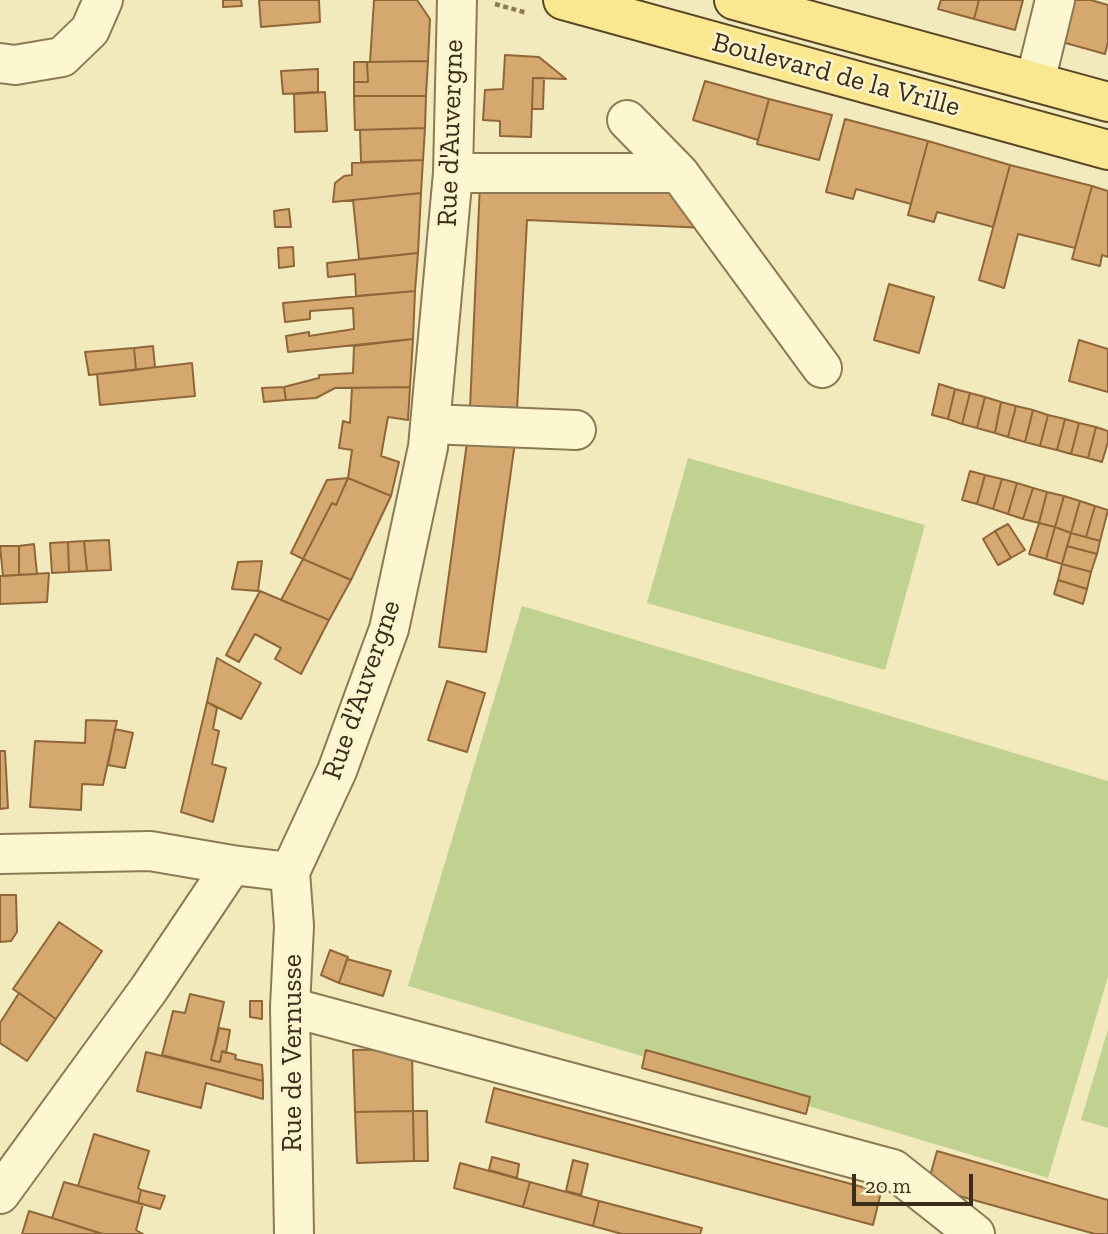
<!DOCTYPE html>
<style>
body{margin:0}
#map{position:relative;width:1108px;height:1234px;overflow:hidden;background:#f2eabd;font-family:"Zilla Slab",serif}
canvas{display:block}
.scale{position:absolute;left:852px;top:1174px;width:121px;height:32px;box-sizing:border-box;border:4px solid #3a2e1b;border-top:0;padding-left:9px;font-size:21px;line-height:24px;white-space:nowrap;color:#3a2e1b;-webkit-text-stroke:5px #f9f3ce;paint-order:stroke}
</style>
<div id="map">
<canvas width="1108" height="1234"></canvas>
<div class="scale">20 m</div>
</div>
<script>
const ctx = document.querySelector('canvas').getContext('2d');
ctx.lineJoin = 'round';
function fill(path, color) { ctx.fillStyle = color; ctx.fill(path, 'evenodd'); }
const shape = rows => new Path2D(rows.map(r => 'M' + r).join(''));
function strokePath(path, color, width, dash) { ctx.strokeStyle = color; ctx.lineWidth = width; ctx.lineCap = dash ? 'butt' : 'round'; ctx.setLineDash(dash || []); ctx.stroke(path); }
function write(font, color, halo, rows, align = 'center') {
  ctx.font = font + ' "Zilla Slab",serif'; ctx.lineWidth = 5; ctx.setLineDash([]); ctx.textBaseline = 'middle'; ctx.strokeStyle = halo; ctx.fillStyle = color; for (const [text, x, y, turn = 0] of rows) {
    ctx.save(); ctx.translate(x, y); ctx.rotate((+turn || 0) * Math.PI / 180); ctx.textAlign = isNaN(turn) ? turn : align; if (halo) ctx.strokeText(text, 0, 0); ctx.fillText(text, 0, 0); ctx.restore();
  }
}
fill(shape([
 [688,458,925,525,885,670,647,603],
 [522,606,1108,781,1108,977,1048,1178,408,986],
 [1108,1029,1108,1128,1081,1120]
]), '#c0d190');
const building = shape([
 [223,0,241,0,242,6,223,7,223,0],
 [259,0,319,0,320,22,261,27,259,0],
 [374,0,417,0,430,19,428,61,370,62,374,0],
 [941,0,979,0,974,19,938,9,941,0],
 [979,0,1023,0,1015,30,974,19,979,0],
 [1074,0,1091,0,1108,5,1108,42,1105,54,1062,42,1074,0],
 [505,55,539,57,566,79,533,78,531,137,500,136,500,121,483,120,485,90,503,89,505,55],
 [428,61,426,96,354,96,354,82,368,82,367,62,428,61],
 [354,62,367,62,368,82,354,82,354,62],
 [318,69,318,92,283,94,281,71,318,69],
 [533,78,544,78,543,109,532,109,533,78],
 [705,81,769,99,758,140,693,120,705,81],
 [325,92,327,131,295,132,294,94,325,92],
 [354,96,426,96,425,128,355,130,354,96],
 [769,99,832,115,819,160,757,144,769,99],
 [845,119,928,141,911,204,856,189,853,199,826,192,845,119],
 [425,128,423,160,361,162,360,130,425,128],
 [928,141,1010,165,993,227,937,212,934,222,908,215,928,141],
 [423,160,421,193,333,202,335,183,344,176,352,175,352,163,423,160],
 [1010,165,1092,186,1075,248,1018,234,1004,288,979,280,1010,165],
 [480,184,678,192,707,228,527,220,517,410,470,408,480,184],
 [1092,186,1108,191,1108,257,1102,255,1100,266,1072,259,1092,186],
 [421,193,418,253,359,259,353,200,421,193],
 [289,209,291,227,275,227,274,211,289,209],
 [293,247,294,266,279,268,278,248,293,247],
 [418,253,415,291,356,296,355,274,328,277,327,263,418,253],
 [889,284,934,297,919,353,874,340,889,284],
 [415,291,413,339,288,352,286,336,309,332,309,336,354,329,353,308,310,311,310,319,285,322,283,303,415,291],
 [413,339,410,387,335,388,316,398,286,400,284,387,319,378,319,375,353,373,354,346,413,339],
 [1079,340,1108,349,1108,392,1069,381,1079,340],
 [153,346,155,367,136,370,134,348,153,346],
 [134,348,136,370,89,375,85,352,134,348],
 [192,363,195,396,100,405,97,374,192,363],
 [939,384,955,389,948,419,932,415,939,384],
 [284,387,286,400,264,402,262,388,284,387],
 [410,387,408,420,388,417,381,456,399,462,391,496,348,478,352,450,339,448,343,421,350,423,352,388,410,387],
 [955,389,970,393,962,424,948,419,955,389],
 [970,393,985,397,977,428,962,424,970,393],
 [985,397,1001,402,995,433,977,428,985,397],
 [1001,402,1016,406,1008,437,995,433,1001,402],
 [1016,406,1033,410,1025,442,1008,437,1016,406],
 [1033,410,1048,415,1040,446,1025,442,1033,410],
 [1048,415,1065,419,1057,450,1040,446,1048,415],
 [1065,419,1079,423,1071,454,1057,450,1065,419],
 [1079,423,1096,427,1088,458,1071,454,1079,423],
 [1096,427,1108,431,1108,442,1102,462,1088,458,1096,427],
 [468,435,515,442,486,652,439,647,468,435],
 [970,471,985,475,977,504,962,500,970,471],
 [985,475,1002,479,993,509,977,504,985,475],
 [348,478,336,505,332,503,303,559,291,553,327,480,348,478],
 [348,478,391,496,351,580,303,559,332,503,336,505,348,478],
 [1002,479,1017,483,1008,514,993,509,1002,479],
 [1017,483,1033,488,1023,519,1008,514,1017,483],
 [1033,488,1047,492,1039,523,1023,519,1033,488],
 [1047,492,1064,496,1055,527,1039,523,1047,492],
 [1064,496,1080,501,1071,533,1055,527,1064,496],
 [1080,501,1095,506,1086,537,1071,533,1080,501],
 [1095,506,1108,510,1100,541,1086,537,1095,506],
 [1039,523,1055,527,1046,559,1029,554,1039,523],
 [1008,524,1025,550,1011,558,995,531,1008,524],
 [1055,527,1071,533,1062,564,1046,559,1055,527],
 [995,531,1011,558,998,565,983,539,995,531],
 [1071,533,1100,541,1097,554,1067,546,1071,533],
 [109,540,111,570,87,571,84,541,109,540],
 [84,541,87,571,69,572,68,542,84,541],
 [68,542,69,572,52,573,50,543,68,542],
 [34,544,37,574,19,575,19,546,34,544],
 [0,546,19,546,19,575,3,576,0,546],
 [1067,546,1097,554,1091,572,1062,564,1067,546],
 [303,559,351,580,329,620,281,600,303,559],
 [262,561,258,591,232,589,238,562,262,561],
 [1062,564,1091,572,1087,589,1058,580,1062,564],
 [49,573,47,602,0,604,0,576,49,573],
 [1058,580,1087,589,1083,604,1054,594,1058,580],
 [260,591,329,620,301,674,275,659,281,648,255,634,239,662,226,655,260,591],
 [217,658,261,683,241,719,207,702,217,658],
 [447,681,485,693,467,752,428,740,447,681],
 [207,702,217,708,213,729,219,731,212,764,226,768,213,822,181,812,207,702],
 [86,720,117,721,103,785,82,784,81,810,30,807,35,741,85,743,86,720],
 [115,729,133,733,125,768,108,765,115,729],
 [0,751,5,751,8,808,0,809,0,751],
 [0,895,16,895,17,932,11,941,0,942,0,895],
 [59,922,102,951,56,1019,13,989,59,922],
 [330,950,348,957,339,983,321,975,330,950],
 [347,959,391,971,383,996,339,983,347,959],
 [19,993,56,1019,27,1061,0,1043,0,1023,19,993],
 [190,994,224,1002,211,1060,220,1062,222,1051,236,1055,235,1059,262,1065,263,1081,162,1055,173,1011,185,1013,190,994],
 [250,1001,262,1001,262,1019,250,1017,250,1001],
 [219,1028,230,1030,226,1053,222,1051,220,1062,211,1060,219,1028],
 [412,1049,413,1111,355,1112,353,1050,412,1049],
 [646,1050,810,1097,806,1114,642,1068,646,1050],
 [146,1052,263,1081,263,1099,206,1083,201,1108,137,1091,146,1052],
 [494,1088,881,1192,873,1225,486,1122,494,1088],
 [413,1111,414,1161,357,1163,355,1112,413,1111],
 [413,1111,427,1111,428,1161,414,1161,413,1111],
 [94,1134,149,1151,138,1188,141,1190,138,1203,78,1186,94,1134],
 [937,1151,1108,1200,1108,1234,1095,1234,927,1187,937,1151],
 [492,1157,519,1164,517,1178,489,1170,492,1157],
 [573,1160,588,1164,581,1195,566,1191,573,1160],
 [460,1163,530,1182,523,1207,454,1188,460,1163],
 [64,1182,143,1204,136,1230,143,1234,103,1234,52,1218,64,1182],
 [530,1182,599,1201,593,1226,523,1207,530,1182],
 [141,1190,165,1196,160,1209,138,1203,141,1190],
 [599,1201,702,1228,700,1234,622,1234,593,1226,599,1201],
 [29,1211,52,1218,102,1234,22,1234,29,1211]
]);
fill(building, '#d5a86f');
strokePath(building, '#8e6638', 2);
const minor = shape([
 [0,63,15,65,62,57,90,30,103,0],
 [1035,82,1055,0],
 [453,173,679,173,627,120],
 [679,173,822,368],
 [430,424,576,430],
 [0,854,150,851,232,865],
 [290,872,294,926,290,1007,294,1234],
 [290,1007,893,1169,975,1234],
 [0,1194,149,989,232,865,290,872,337,771,389,629,428,447,453,173,457,0]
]);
const major = shape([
 [563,0,1108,150],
 [734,0,1108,102]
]);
strokePath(minor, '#8c7a54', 42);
strokePath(major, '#594729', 42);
strokePath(shape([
 [495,4,527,13]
]), '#8c7a54', 4.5, [5, 3.5]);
strokePath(minor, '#fcf6d1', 38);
strokePath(major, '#fae890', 38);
write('28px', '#3a2e1b', '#f9f3ce', [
 ["Boulevard de la Vrille",836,75,15],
 ["Rue d'Auvergne",451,133,-88],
 ["Rue d'Auvergne",362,690,-71],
 ["Rue de Vernusse",293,1053,-90]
]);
</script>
